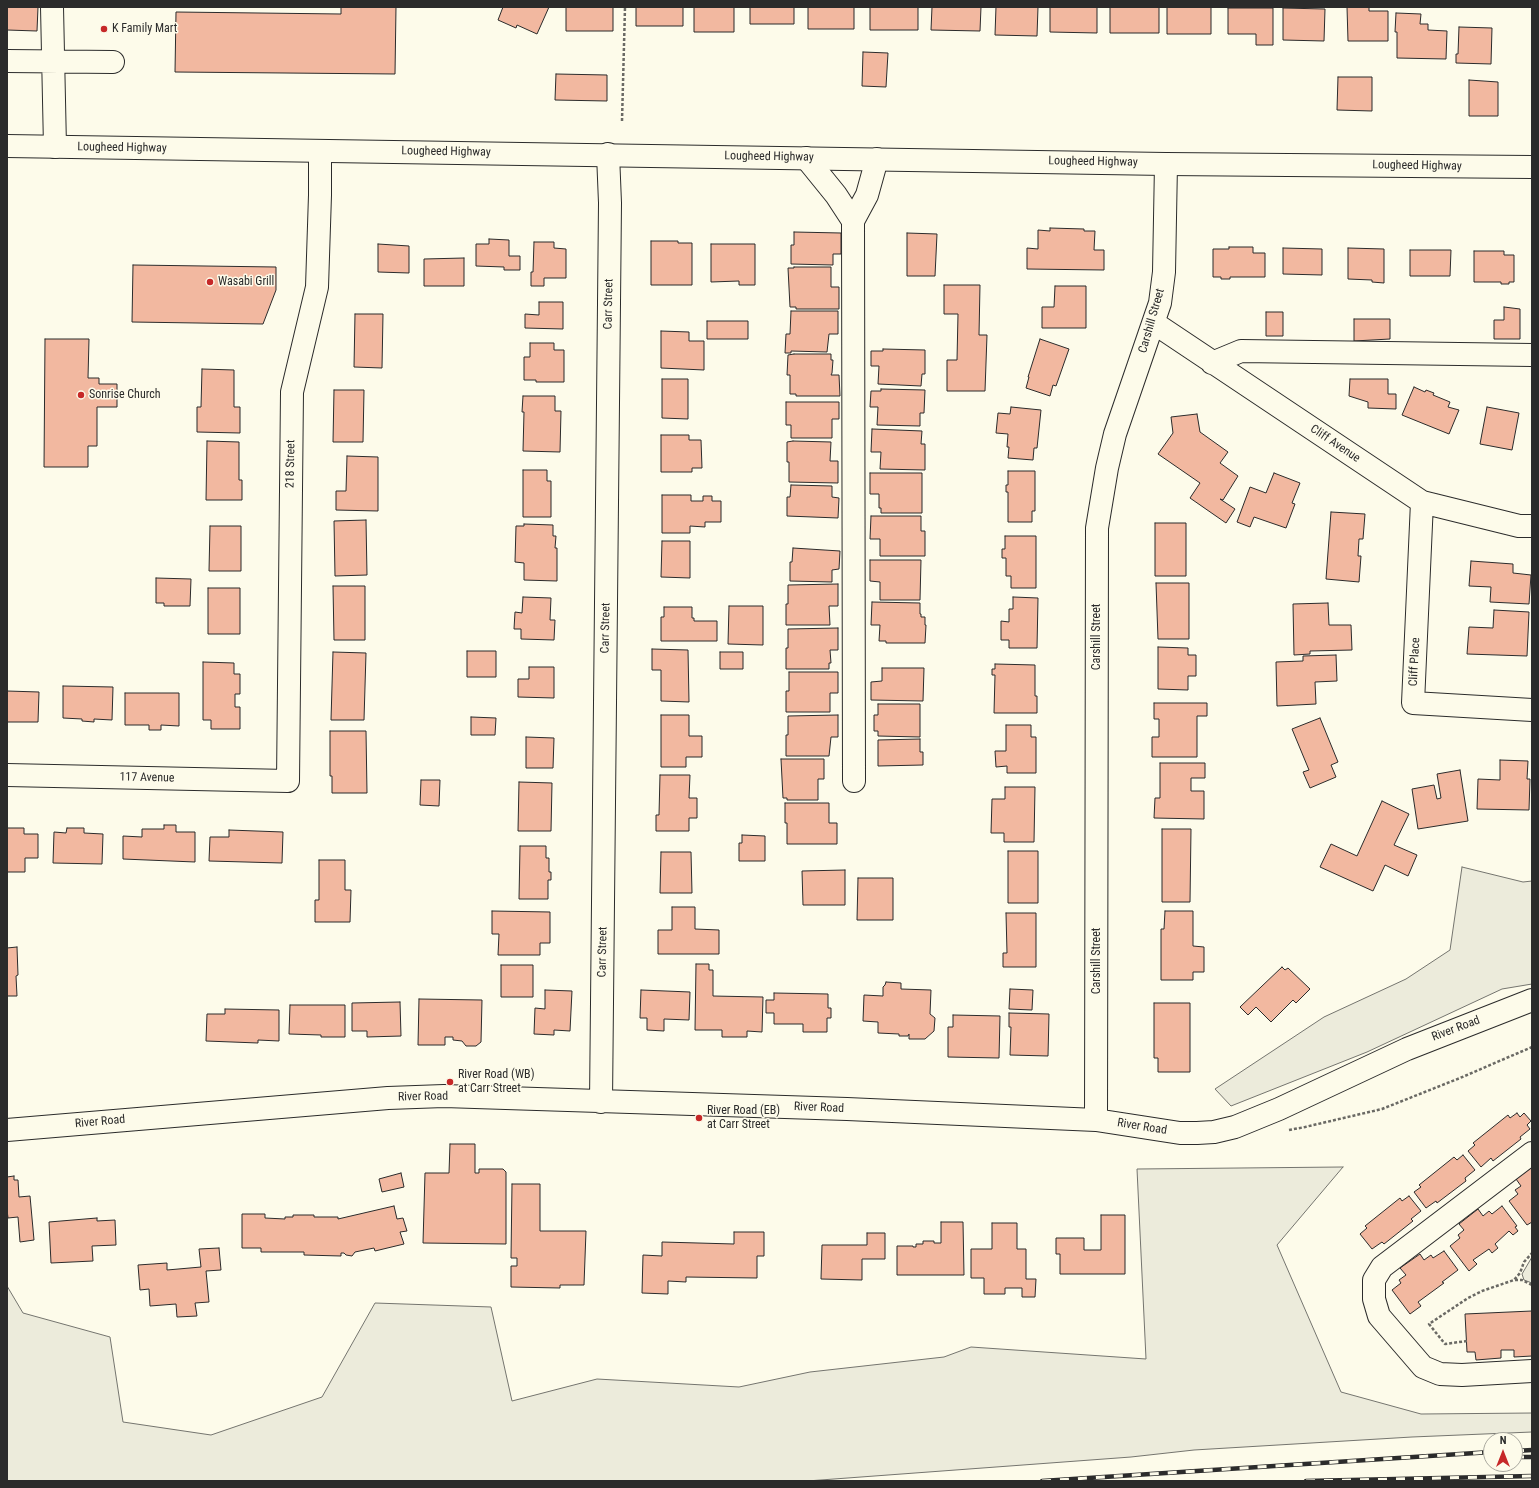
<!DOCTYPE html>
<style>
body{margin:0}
#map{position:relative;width:1539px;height:1488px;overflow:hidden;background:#fdfbea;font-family:"Roboto Condensed",sans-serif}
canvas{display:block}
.frame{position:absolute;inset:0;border:8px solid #2b2b2b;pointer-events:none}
.north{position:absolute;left:1483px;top:1432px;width:40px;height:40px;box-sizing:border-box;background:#fdfbea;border:1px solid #a9a89e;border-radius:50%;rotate:0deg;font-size:11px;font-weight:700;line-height:16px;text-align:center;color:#2b2b2b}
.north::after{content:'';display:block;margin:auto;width:14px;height:18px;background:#c62828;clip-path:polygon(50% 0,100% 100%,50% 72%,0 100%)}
</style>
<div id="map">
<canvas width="1539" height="1488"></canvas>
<div class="frame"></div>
<div class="north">N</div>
</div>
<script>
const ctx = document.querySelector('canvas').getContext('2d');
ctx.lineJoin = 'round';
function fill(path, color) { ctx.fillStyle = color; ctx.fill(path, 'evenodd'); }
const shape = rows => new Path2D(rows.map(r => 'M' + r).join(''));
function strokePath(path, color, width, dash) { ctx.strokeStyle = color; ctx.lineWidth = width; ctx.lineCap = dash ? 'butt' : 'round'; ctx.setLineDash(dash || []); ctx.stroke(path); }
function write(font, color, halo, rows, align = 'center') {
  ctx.font = font + ' "Roboto Condensed",sans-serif'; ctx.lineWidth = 3; ctx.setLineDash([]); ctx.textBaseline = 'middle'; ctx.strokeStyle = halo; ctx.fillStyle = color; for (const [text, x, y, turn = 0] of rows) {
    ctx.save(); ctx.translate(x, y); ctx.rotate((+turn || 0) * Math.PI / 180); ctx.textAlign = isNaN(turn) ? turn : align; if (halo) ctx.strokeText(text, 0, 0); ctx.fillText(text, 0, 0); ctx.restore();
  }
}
const green = shape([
 [1462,867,1523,882,1532,881,1532,984,1502,989,1367,1052,1231,1106,1215,1089,1324,1017,1406,979,1450,950,1462,867],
 [1343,1167,1277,1245,1341,1392,1421,1414,1532,1413,1532,1432,1412,1437,1194,1450,1131,1457,807,1481,7,1481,7,1286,23,1313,110,1337,123,1422,211,1435,322,1397,375,1303,491,1307,512,1401,597,1379,739,1387,810,1372,944,1357,971,1347,1146,1359,1137,1169,1343,1167],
 [1532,1257,1532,1283,1524,1280,1522,1274,1532,1257]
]);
fill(green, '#ecebdb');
strokePath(green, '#74746e', 1);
const building = shape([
 [7,7,38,7,37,31,7,30,7,7],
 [341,7,396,7,395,74,175,72,176,12,341,14,341,7],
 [503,7,549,7,537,34,517,25,516,28,498,20,503,7],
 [566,7,613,7,613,31,566,31,566,7],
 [636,7,683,7,683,26,636,26,636,7],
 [694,7,734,7,734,32,694,32,694,7],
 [750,7,794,7,794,24,750,24,750,7],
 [808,7,854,7,854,29,808,29,808,7],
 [870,7,918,7,918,30,870,30,870,7],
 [932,7,981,7,980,31,931,30,932,7],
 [996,7,1038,7,1037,36,995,35,996,7],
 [1050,7,1097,7,1097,33,1050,32,1050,7],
 [1110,7,1159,7,1159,33,1110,33,1110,7],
 [1167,7,1211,7,1211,34,1167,34,1167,7],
 [1347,7,1369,7,1369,11,1388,11,1388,41,1348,41,1347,7],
 [1228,8,1273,8,1273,45,1256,45,1256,34,1228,34,1228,8],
 [1283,8,1325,9,1324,41,1283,40,1283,8],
 [1396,13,1421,14,1420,24,1428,24,1428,30,1447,31,1446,59,1397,58,1397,32,1395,32,1396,13],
 [1459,27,1492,28,1491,64,1456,63,1456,54,1458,54,1459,27],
 [863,52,888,53,886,87,862,86,863,52],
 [556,74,607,75,607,101,555,100,556,74],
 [1338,77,1372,77,1372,111,1337,110,1338,77],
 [1469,80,1498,82,1498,116,1469,116,1469,80],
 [1050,228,1084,229,1084,231,1095,231,1094,250,1104,250,1104,270,1027,269,1027,248,1038,249,1038,230,1050,231,1050,228],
 [794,232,841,233,841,254,833,254,833,265,791,264,791,245,794,245,794,232],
 [907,233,937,234,935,276,907,276,907,233],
 [489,239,509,240,509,256,520,256,520,270,504,270,504,267,476,266,476,244,489,244,489,239],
 [651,241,678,241,678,243,692,243,692,285,651,285,651,241],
 [534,242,554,242,554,248,566,249,566,278,544,278,544,286,531,286,531,272,533,272,534,242],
 [378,244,409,246,409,273,378,272,378,244],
 [711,244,755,244,755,285,739,285,739,281,711,282,711,244],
 [1229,247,1253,247,1253,253,1265,253,1265,277,1230,277,1230,279,1221,279,1221,277,1213,277,1213,249,1229,249,1229,247],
 [1283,248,1322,249,1322,275,1283,274,1283,248],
 [1348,248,1384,249,1384,283,1372,282,1372,280,1348,279,1348,248],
 [1410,250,1451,250,1450,276,1410,276,1410,250],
 [1474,251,1504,251,1504,255,1514,255,1514,282,1509,282,1509,284,1501,284,1501,282,1474,282,1474,251],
 [464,258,464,286,424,286,424,259,464,258],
 [133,265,276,267,276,290,263,324,132,322,133,265],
 [794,267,831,267,831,287,839,287,839,309,796,309,796,307,790,307,788,268,794,268,794,267],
 [944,285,980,285,979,335,987,335,985,391,947,391,947,360,957,360,958,314,944,314,944,285],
 [1055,286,1086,286,1086,328,1042,328,1042,307,1054,307,1055,286],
 [539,302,563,302,563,329,525,328,525,314,539,315,539,302],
 [1504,307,1520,309,1520,339,1494,339,1494,320,1504,320,1504,307],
 [791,311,838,311,838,334,829,334,827,352,791,351,791,353,785,353,786,334,790,334,791,311],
 [1266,312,1283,312,1283,336,1266,336,1266,312],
 [355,314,383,314,382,368,354,367,355,314],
 [1354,319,1390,319,1390,339,1354,341,1354,319],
 [707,321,748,321,748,339,707,339,707,321],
 [661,331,689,332,689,341,704,341,704,370,661,368,661,331],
 [45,339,89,339,88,378,99,378,99,384,117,384,117,407,97,407,97,446,88,446,88,467,44,467,45,339],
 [1040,339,1069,349,1056,386,1053,385,1050,396,1026,388,1029,377,1028,377,1040,339],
 [530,343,554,343,554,350,564,350,564,382,536,382,536,380,524,380,524,357,530,357,530,343],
 [883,349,925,350,925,374,922,374,921,386,878,384,879,366,871,366,871,351,883,351,883,349],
 [794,354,831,354,831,360,833,360,832,373,831,375,839,375,840,396,796,396,796,394,790,394,790,375,787,375,788,355,794,354],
 [202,369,234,370,234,407,240,407,240,433,197,432,197,407,201,407,202,369],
 [662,379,688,379,688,419,662,418,662,379],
 [1350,379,1388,379,1388,394,1396,394,1396,409,1368,408,1368,402,1349,396,1350,379],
 [1414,387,1425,392,1426,390,1434,393,1433,395,1450,402,1448,407,1459,410,1449,434,1402,415,1414,387],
 [881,389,925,390,924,413,920,413,920,426,877,425,878,407,870,407,871,391,881,391,881,389],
 [334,390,364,390,363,442,333,442,334,390],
 [523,396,555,396,555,411,561,411,560,452,523,451,524,412,522,412,523,396],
 [786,402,839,402,839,419,832,419,832,438,791,438,791,425,786,425,786,402],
 [1011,407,1041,410,1037,448,1034,448,1033,460,1008,458,1009,447,1007,447,1008,434,996,433,998,413,1010,414,1011,407],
 [1487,407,1519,413,1512,450,1480,444,1487,407],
 [1197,414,1200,432,1228,452,1220,463,1238,476,1223,500,1220,499,1235,509,1226,523,1190,498,1200,483,1158,454,1173,433,1171,417,1197,414],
 [872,429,922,431,921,444,925,444,925,470,880,469,881,452,871,452,872,429],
 [661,435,689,435,689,440,701,440,702,468,692,468,692,472,661,472,661,435],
 [207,441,239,442,239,480,242,480,242,500,206,500,207,441],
 [793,441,831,442,830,461,838,461,838,483,789,482,789,462,787,462,787,442,793,441],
 [347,456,378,457,378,511,336,510,336,491,346,491,347,456],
 [523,470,547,470,547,481,551,481,551,517,523,517,523,470],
 [1008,471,1035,471,1035,511,1032,511,1032,522,1008,522,1008,492,1006,492,1006,485,1008,485,1008,471],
 [870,473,922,473,922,513,881,513,881,508,879,508,879,494,870,494,870,473],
 [1274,473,1300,483,1292,503,1295,504,1286,528,1254,517,1250,527,1237,522,1250,487,1266,493,1274,473],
 [791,485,832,486,832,497,839,498,838,518,787,516,787,497,790,497,791,485],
 [662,495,691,495,691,501,703,501,703,496,712,496,712,501,721,501,721,522,705,522,705,527,690,526,690,533,662,533,662,495],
 [1331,512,1365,514,1363,539,1359,539,1358,556,1361,556,1359,582,1326,579,1331,512],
 [871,516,921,516,921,531,925,531,925,556,880,556,880,539,870,539,871,516],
 [366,520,367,575,335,576,334,521,366,520],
 [1155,523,1186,523,1186,576,1155,576,1155,523],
 [524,524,553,525,553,536,556,536,555,548,557,548,557,581,524,580,524,563,515,562,516,526,524,526,524,524],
 [210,526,241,526,241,571,209,571,210,526],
 [1005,536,1036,536,1036,588,1011,588,1011,576,1006,576,1006,558,1002,558,1002,549,1005,549,1005,536],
 [662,541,690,541,690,578,661,577,662,541],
 [793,548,840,551,839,569,832,570,832,582,790,581,790,562,792,562,793,548],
 [870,560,921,560,920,600,880,600,880,582,870,581,870,560],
 [1471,561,1513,564,1513,573,1531,575,1529,604,1490,602,1491,587,1469,586,1471,561],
 [156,578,191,579,190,606,164,606,164,603,156,603,156,578],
 [1156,583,1189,583,1189,639,1158,639,1156,583],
 [838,584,838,606,829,606,830,625,786,625,786,604,788,604,788,585,838,584],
 [333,586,365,586,365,640,334,640,333,586],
 [208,588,240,588,240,634,208,634,208,588],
 [523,597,551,598,550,620,555,620,554,640,521,639,521,629,514,629,515,612,522,613,523,597],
 [1013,597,1038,598,1037,648,1009,648,1009,640,1001,640,1001,621,1009,622,1009,609,1013,609,1013,597],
 [872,602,920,603,920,614,921,614,921,617,925,617,925,625,926,625,925,643,886,643,886,641,879,641,880,625,871,625,872,602],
 [1328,603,1329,625,1351,625,1352,650,1310,651,1310,654,1294,655,1293,604,1328,603],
 [729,606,763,606,763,645,728,644,729,606],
 [664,607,692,607,692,618,694,618,694,621,717,621,717,641,661,641,661,617,664,617,664,607],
 [1494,610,1529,612,1527,656,1467,654,1469,627,1493,628,1494,610],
 [838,628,838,650,830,650,831,663,829,663,829,669,786,669,786,648,788,648,788,629,838,628],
 [1158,647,1188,648,1188,655,1196,655,1196,676,1188,676,1188,690,1158,689,1158,647],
 [652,649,688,650,689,702,661,701,661,670,652,670,652,649],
 [467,651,496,651,496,677,467,677,467,651],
 [333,652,366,653,364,720,331,720,333,652],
 [720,652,743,652,743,669,720,669,720,652],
 [1336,655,1337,681,1315,682,1316,704,1277,706,1276,662,1303,661,1303,656,1336,655],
 [203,662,234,663,234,674,240,674,240,694,235,694,235,707,240,707,240,729,211,729,211,720,203,720,203,662],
 [995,664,1035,665,1035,696,1037,696,1037,713,994,713,995,675,992,675,992,669,995,669,995,664],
 [529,667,554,667,554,698,518,697,518,679,529,679,529,667],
 [882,668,924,668,923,701,871,700,871,682,882,681,882,668],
 [789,672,838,672,838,693,830,693,830,712,786,712,786,691,789,691,789,672],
 [63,686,113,687,112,720,94,719,94,722,82,721,82,719,63,718,63,686],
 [7,691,39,692,38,722,7,722,7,691],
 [125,693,179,693,179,726,161,725,161,730,149,730,149,725,125,725,125,693],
 [1154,703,1207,703,1207,716,1197,716,1197,757,1152,757,1152,737,1159,737,1159,719,1154,719,1154,703],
 [878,704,920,704,920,737,878,736,878,731,874,731,874,715,878,715,878,704],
 [661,715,689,715,689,736,702,736,702,757,686,757,686,767,661,767,661,715],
 [838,715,838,737,831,737,829,756,786,756,786,735,788,735,788,716,838,715],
 [471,717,496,718,495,735,471,735,471,717],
 [1320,718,1338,762,1331,765,1336,777,1310,788,1303,772,1309,770,1292,729,1320,718],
 [1006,725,1031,725,1031,737,1036,737,1036,773,1007,773,1007,766,996,767,995,751,1006,751,1006,725],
 [330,731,366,731,367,793,332,793,332,776,330,776,330,731],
 [526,737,554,738,553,768,526,768,526,737],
 [920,739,920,752,923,752,923,765,878,766,878,740,920,739],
 [781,759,824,759,824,779,818,779,818,800,787,800,787,798,783,798,781,759],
 [1500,760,1528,761,1527,779,1530,779,1529,810,1477,809,1478,779,1500,780,1500,760],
 [1160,763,1205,763,1205,778,1191,778,1191,791,1204,791,1204,819,1154,818,1155,798,1160,798,1160,763],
 [1460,770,1468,821,1418,829,1412,789,1434,785,1437,799,1441,798,1437,774,1460,770],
 [660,775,690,775,689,798,697,798,697,818,689,818,689,831,656,831,656,815,659,815,660,775],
 [421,780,440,780,439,806,420,805,421,780],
 [519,782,552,783,551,831,518,831,519,782],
 [1005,787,1035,787,1034,842,1004,842,1004,833,991,833,992,799,1005,799,1005,787],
 [1382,801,1409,814,1394,845,1417,855,1408,876,1385,865,1373,891,1320,867,1331,844,1357,856,1382,801],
 [785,803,829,803,829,823,837,823,837,844,787,844,787,823,785,823,785,803],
 [164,825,176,825,176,832,195,832,195,862,123,859,123,836,142,837,142,829,164,829,164,825],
 [7,828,24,828,24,834,38,834,38,858,25,858,25,872,7,872,7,828],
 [67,828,84,828,84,833,103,834,102,864,53,863,54,832,66,833,67,828],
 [1162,829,1191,829,1190,902,1162,902,1162,829],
 [229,830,283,832,282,863,209,861,210,837,229,837,229,830],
 [742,835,765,836,765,861,739,861,739,843,742,843,742,835],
 [520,846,546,846,546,858,549,858,549,872,551,872,551,880,548,880,548,899,519,899,520,846],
 [1008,851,1038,851,1038,903,1008,903,1008,851],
 [661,852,691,852,692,893,660,893,661,852],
 [319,860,345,860,345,890,351,890,350,922,315,922,315,900,319,900,319,860],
 [845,870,845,905,803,905,802,871,845,870],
 [858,878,893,878,893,920,857,920,858,878],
 [672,907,695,907,695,929,719,930,719,954,658,954,658,930,672,930,672,907],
 [492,911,550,912,550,943,540,943,540,955,498,955,499,934,492,934,492,911],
 [1165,911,1193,911,1193,946,1204,947,1204,972,1193,972,1193,980,1161,980,1161,929,1164,929,1165,911],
 [1006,913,1036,913,1036,967,1003,967,1003,953,1007,953,1006,913],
 [17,947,18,975,16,976,17,996,7,996,7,948,17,947],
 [696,964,709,964,709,970,713,970,713,996,763,997,762,1032,747,1031,747,1037,722,1037,722,1030,695,1030,696,964],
 [501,965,533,965,533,997,501,997,501,965],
 [1282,967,1285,970,1288,968,1310,989,1296,1003,1293,1000,1271,1022,1256,1007,1248,1015,1240,1007,1282,967],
 [886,982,901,983,901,989,931,990,930,1014,935,1018,934,1031,925,1039,909,1039,909,1034,908,1036,899,1036,899,1034,878,1033,878,1022,863,1021,864,995,883,996,883,987,885,985,886,982],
 [1010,989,1033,990,1032,1010,1009,1009,1010,989],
 [545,990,572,991,570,1031,554,1030,554,1035,534,1034,535,1008,545,1009,545,990],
 [641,990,690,992,689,1020,664,1019,664,1031,647,1030,647,1018,640,1018,641,990],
 [774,993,828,994,828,1008,831,1008,831,1018,827,1018,827,1032,803,1032,803,1024,774,1024,774,1013,766,1013,766,1000,774,1000,774,993],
 [419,999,482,1000,481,1042,476,1046,466,1046,462,1041,453,1040,453,1037,445,1037,445,1045,418,1045,419,999],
 [400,1002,401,1036,367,1037,367,1031,352,1031,352,1003,400,1002],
 [1154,1003,1190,1003,1190,1072,1158,1072,1158,1058,1154,1058,1154,1003],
 [290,1005,345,1005,345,1037,321,1037,321,1035,289,1034,290,1005],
 [225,1009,279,1010,279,1041,258,1040,258,1043,206,1041,207,1014,225,1014,225,1009],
 [1009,1013,1049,1014,1048,1056,1010,1055,1011,1027,1009,1027,1009,1013],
 [953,1015,1000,1016,999,1058,948,1057,948,1027,953,1027,953,1015],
 [1517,1113,1520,1117,1524,1113,1531,1121,1527,1125,1530,1129,1520,1137,1521,1139,1493,1161,1491,1158,1481,1167,1468,1151,1475,1145,1473,1143,1508,1115,1510,1118,1517,1113],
 [450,1144,475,1144,475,1173,479,1173,479,1169,503,1169,506,1172,506,1244,423,1243,425,1173,449,1173,450,1144],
 [1463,1155,1475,1170,1465,1178,1466,1181,1437,1203,1436,1201,1426,1208,1414,1192,1421,1187,1419,1185,1454,1157,1457,1160,1463,1155],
 [1532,1167,1532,1222,1527,1225,1509,1201,1518,1194,1515,1190,1521,1186,1516,1179,1532,1167],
 [401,1173,404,1187,382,1192,379,1179,401,1173],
 [14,1176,14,1180,18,1180,19,1197,30,1196,34,1240,20,1242,18,1217,8,1218,7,1210,7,1177,14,1176],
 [512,1184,540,1184,540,1231,586,1231,584,1285,560,1285,560,1288,511,1287,511,1266,517,1266,517,1258,511,1258,512,1184],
 [1409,1196,1421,1211,1411,1219,1413,1221,1384,1244,1382,1242,1372,1249,1360,1234,1367,1228,1365,1226,1400,1198,1402,1201,1409,1196],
 [394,1206,397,1219,403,1218,407,1231,400,1232,404,1244,375,1251,374,1248,355,1252,352,1256,346,1255,344,1253,341,1253,341,1256,304,1255,304,1252,261,1252,261,1248,242,1248,242,1214,265,1214,265,1218,285,1219,285,1217,293,1217,293,1215,314,1215,314,1217,338,1217,338,1219,394,1206],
 [1502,1206,1517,1226,1515,1227,1518,1231,1513,1235,1509,1231,1495,1244,1498,1248,1492,1253,1489,1249,1473,1260,1477,1264,1469,1271,1450,1246,1460,1238,1458,1235,1464,1230,1459,1224,1478,1209,1483,1216,1489,1211,1492,1214,1502,1206],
 [1101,1215,1125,1215,1125,1274,1060,1274,1060,1254,1056,1254,1056,1238,1084,1238,1084,1250,1101,1250,1101,1215],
 [97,1218,97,1221,115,1220,116,1245,92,1246,93,1261,51,1263,49,1222,97,1218],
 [941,1222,963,1222,964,1275,897,1275,897,1246,913,1246,913,1247,916,1247,916,1244,923,1244,923,1241,934,1241,934,1243,941,1243,941,1222],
 [992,1223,1017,1223,1017,1249,1026,1249,1026,1279,1036,1279,1035,1297,1022,1297,1022,1288,1005,1288,1005,1294,984,1294,984,1278,971,1278,971,1249,992,1249,992,1223],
 [734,1232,764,1232,764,1256,757,1256,757,1278,686,1277,686,1282,668,1281,668,1294,642,1293,643,1255,662,1256,662,1242,734,1244,734,1232],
 [867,1233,885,1233,885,1259,862,1259,862,1280,821,1279,822,1245,867,1245,867,1233],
 [219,1248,221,1270,206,1271,209,1302,195,1303,197,1316,177,1317,176,1304,150,1306,149,1289,140,1290,138,1265,167,1263,167,1270,201,1267,199,1249,219,1248],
 [1444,1251,1458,1270,1442,1282,1444,1283,1418,1302,1421,1306,1410,1314,1392,1290,1401,1283,1399,1280,1406,1275,1400,1268,1420,1254,1424,1260,1431,1255,1433,1258,1444,1251],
 [1532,1311,1532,1356,1514,1357,1514,1350,1501,1350,1501,1358,1476,1360,1475,1352,1467,1352,1465,1314,1532,1311]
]);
fill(building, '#f2b8a0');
strokePath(building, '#2b2b2b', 1);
const minor = shape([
 [52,7,55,147],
 [7,61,113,62],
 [806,158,836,195,853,221],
 [1154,323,1422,502,1519,526,1532,526],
 [1212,363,1241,351,1532,355],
 [1422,502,1413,703,1532,710],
 [7,775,288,781,292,392,317,287,320,195,320,151],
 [854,781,853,221,867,195,877,159],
 [601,1102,610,203,608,154],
 [1096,1120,1097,528,1107,468,1115,434,1160,303,1164,272,1166,164],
 [7,1130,388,1098,444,1096,847,1109,1096,1120,1180,1133,1197,1133,1214,1132,1235,1127,1279,1109,1407,1049,1532,1000],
 [1532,1153,1382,1267,1374,1280,1374,1299,1379,1316,1423,1367,1440,1374,1462,1375,1532,1371]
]);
const highway = shape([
 [7,146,1166,164,1532,167]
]);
strokePath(minor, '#2b2b2b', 24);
strokePath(highway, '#2b2b2b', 24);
strokePath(shape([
 [622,121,625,7],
 [1289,1130,1305,1127,1382,1109,1460,1078,1532,1047],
 [1515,1280,1522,1280,1532,1285],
 [1467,1341,1445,1344,1429,1324,1468,1298,1482,1291,1514,1280,1520,1273,1524,1262,1532,1253]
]), '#6a6964', 2.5, [3, 2]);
strokePath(minor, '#fdfbea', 22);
strokePath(highway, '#fdfbea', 22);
const rail = shape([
 [1515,1451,1532,1450],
 [1515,1457,1532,1457],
 [1042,1481,1491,1452],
 [1306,1481,1532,1476]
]);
strokePath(rail, '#2b2b2b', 4.5);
strokePath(rail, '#fdfbea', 3, [9]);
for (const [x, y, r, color] of [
 [104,29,4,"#c62828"],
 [210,282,4,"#c62828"],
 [81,395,4,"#c62828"],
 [450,1082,4,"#c62828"],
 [699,1118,4,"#c62828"]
]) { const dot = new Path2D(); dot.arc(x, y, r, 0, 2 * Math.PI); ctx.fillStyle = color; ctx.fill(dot); strokePath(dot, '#fdfbea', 1.5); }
write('12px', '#2b2b2b', '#fdfbea', [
 ["K Family Mart",112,29],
 ["Wasabi Grill",218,282],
 ["Sonrise Church",89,395],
 ["River Road (WB)",458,1075],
 ["at Carr Street",458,1089],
 ["River Road (EB)",707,1111],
 ["at Carr Street",707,1125]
], 'left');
write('12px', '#2b2b2b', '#fdfbea', [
 ["Lougheed Highway",122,148,1],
 ["Lougheed Highway",446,152,1],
 ["Lougheed Highway",769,157,1],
 ["Lougheed Highway",1093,162,1],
 ["Lougheed Highway",1417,166,1],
 ["Carr Street",609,304,-89],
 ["Carshill Street",1152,321,-74],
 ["Cliff Avenue",1335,444,34],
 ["218 Street",291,464,-89],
 ["Carr Street",606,628,-89],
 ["Carshill Street",1097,637,-90],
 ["Cliff Place",1415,662,-87],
 ["117 Avenue",147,778,1],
 ["Carr Street",603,952,-89],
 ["Carshill Street",1097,961,-90],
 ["River Road",1456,1029,-21],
 ["River Road",423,1097,-1],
 ["River Road",819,1108,2],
 ["River Road",100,1122,-5],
 ["River Road",1142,1127,9]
]);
</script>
